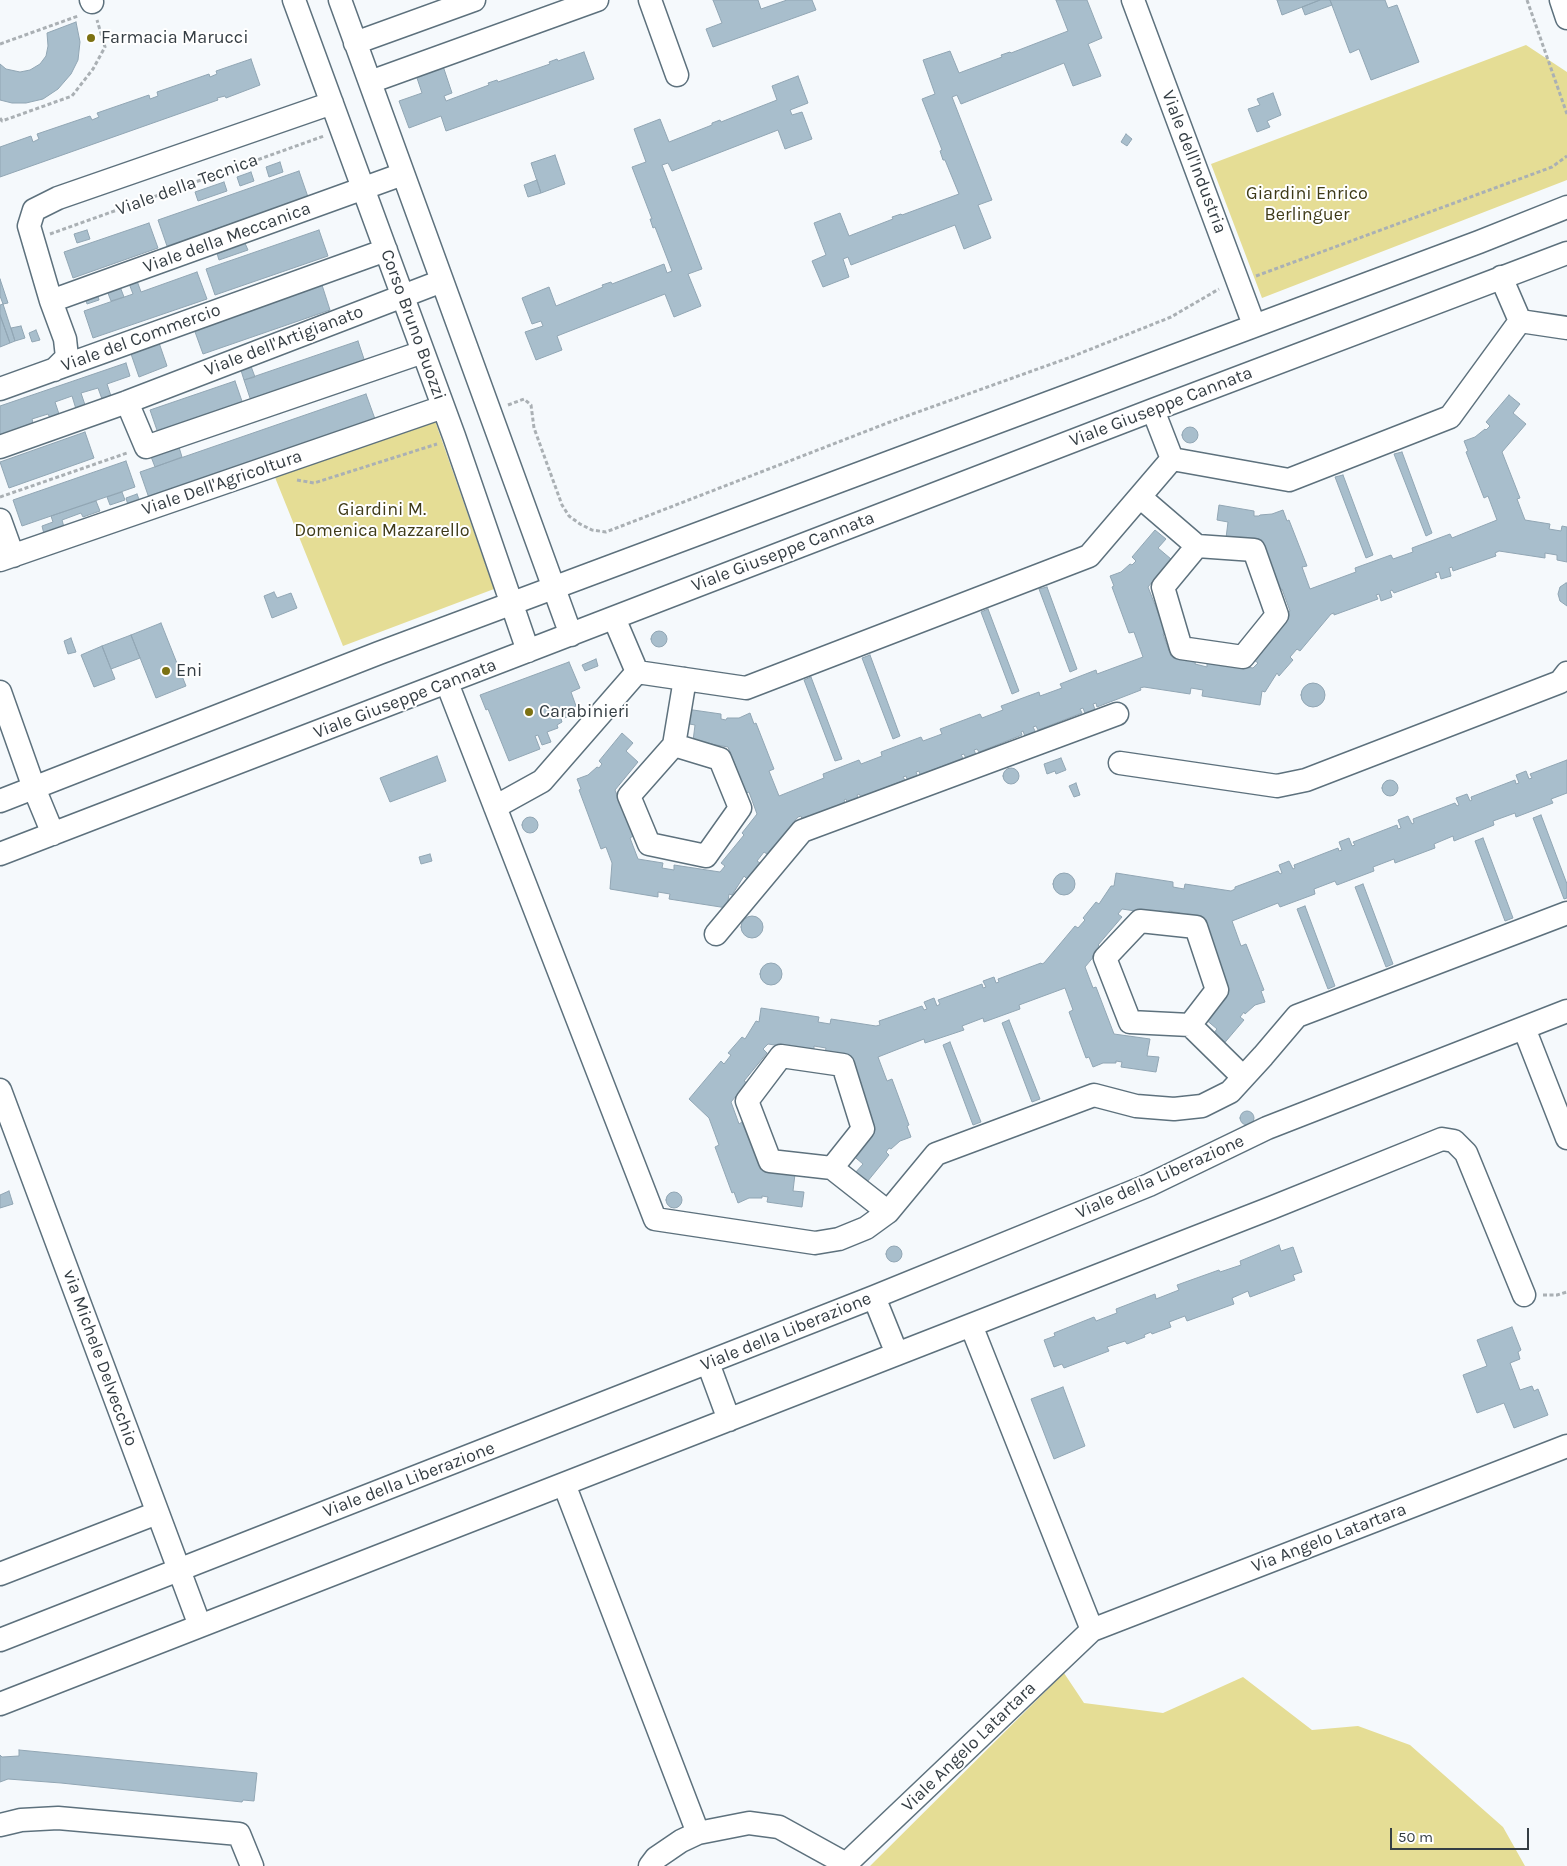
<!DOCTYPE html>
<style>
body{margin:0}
#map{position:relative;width:1567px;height:1866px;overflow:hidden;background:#f5f9fc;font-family:Karla,sans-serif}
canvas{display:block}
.scale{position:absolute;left:1390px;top:1828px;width:139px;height:22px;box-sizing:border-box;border:2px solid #353e44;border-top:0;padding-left:6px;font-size:15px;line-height:18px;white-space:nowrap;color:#353e44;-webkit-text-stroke:4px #fff;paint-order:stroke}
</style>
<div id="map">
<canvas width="1567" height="1866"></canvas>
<div class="scale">50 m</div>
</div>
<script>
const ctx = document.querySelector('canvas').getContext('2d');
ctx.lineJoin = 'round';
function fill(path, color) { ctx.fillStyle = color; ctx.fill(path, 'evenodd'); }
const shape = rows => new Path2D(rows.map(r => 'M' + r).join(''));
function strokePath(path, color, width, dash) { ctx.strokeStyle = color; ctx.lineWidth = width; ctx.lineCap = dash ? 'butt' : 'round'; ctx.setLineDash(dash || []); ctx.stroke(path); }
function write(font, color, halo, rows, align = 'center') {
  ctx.font = font + ' Karla,sans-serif'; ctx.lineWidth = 4; ctx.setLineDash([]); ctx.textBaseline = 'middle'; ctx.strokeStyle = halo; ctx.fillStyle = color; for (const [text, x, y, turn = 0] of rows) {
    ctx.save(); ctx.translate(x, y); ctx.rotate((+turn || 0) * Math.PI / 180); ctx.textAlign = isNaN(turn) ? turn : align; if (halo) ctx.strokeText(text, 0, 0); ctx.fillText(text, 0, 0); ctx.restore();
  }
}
fill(shape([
 [1526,45,1567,72,1567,180,1262,298,1211,164],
 [433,415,494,589,343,646,272,470],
 [1064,1673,1084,1703,1163,1713,1243,1677,1312,1730,1358,1726,1410,1745,1503,1827,1525,1866,870,1866]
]), '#e5dd95');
const building = shape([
 [713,0,758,0,761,9,787,0,812,0,816,10,713,47,706,29,722,23,713,0],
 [1056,0,1087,0,1102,38,1088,44,1101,76,1073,86,1064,63,961,104,957,95,952,97,992,200,978,205,991,238,964,249,955,225,851,265,848,257,843,259,849,277,823,287,812,261,826,255,814,223,840,213,849,236,893,219,892,217,901,214,902,215,959,194,945,160,943,160,940,151,942,150,922,99,935,94,923,60,950,51,959,73,1002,57,1001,55,1010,52,1011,53,1068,31,1056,0],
 [1277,0,1320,0,1282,15,1277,0],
 [1320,0,1330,0,1332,5,1305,15,1302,7,1320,0],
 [1330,0,1385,0,1388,8,1397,5,1419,62,1371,80,1359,49,1350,53,1330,0],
 [76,22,80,42,78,60,71,74,58,89,43,99,26,103,12,103,0,100,0,64,6,69,20,72,30,70,40,64,46,56,48,46,47,33,76,22],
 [584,52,594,79,446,131,441,116,409,128,399,101,422,93,416,75,443,66,452,93,444,96,446,101,489,85,488,83,497,80,498,82,550,64,549,62,557,59,558,61,584,52],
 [251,59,260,85,226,98,225,96,217,98,218,100,0,177,0,147,31,136,33,142,39,139,37,134,90,116,92,120,99,117,97,113,149,95,150,99,158,96,157,92,209,74,210,77,217,74,216,71,251,59],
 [798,76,808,103,790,110,792,115,802,112,812,139,785,149,778,130,672,171,668,163,662,165,702,269,688,274,701,306,674,317,665,294,557,336,562,350,536,360,525,332,543,326,541,321,532,324,522,298,549,287,556,306,603,287,602,285,611,282,612,284,664,264,667,273,672,271,655,227,653,228,650,219,652,219,632,167,646,162,634,129,660,119,669,142,712,125,712,123,720,120,721,122,777,100,772,86,798,76],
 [1273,93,1281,115,1267,121,1270,127,1257,132,1248,109,1260,105,1257,99,1273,93],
 [1126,134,1132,139,1127,146,1121,142,1126,134],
 [555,155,565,184,541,193,531,163,555,155],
 [280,162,283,172,269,177,266,167,280,162],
 [299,171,308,197,167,246,158,220,299,171],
 [251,172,254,181,240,186,237,177,251,172],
 [537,180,541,193,528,197,524,185,537,180],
 [224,182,227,191,198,201,195,192,224,182],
 [149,223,158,248,73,278,64,252,149,223],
 [87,230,90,239,77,243,74,234,87,230],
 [319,230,328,256,215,295,206,269,319,230],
 [244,241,248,250,219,260,216,250,244,241],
 [197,272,207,299,93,338,84,311,133,294,128,281,136,278,141,292,197,272],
 [0,279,8,303,3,304,0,296,0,279],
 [119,284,124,297,111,301,106,288,119,284],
 [322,285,330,310,203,354,194,329,322,285],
 [97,292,99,300,87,304,85,296,97,292],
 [3,304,15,341,10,343,0,315,0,305,3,304],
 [0,315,10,343,0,347,0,315],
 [21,326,25,338,15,341,11,328,21,326],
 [36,330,40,340,32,342,29,333,36,330],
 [156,334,167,366,139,377,130,351,156,334],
 [358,341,367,368,253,407,244,380,358,341],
 [249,361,255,377,244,380,239,364,249,361],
 [126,363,130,376,107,384,111,396,102,399,98,388,81,393,85,405,76,409,72,396,55,402,59,414,50,418,48,414,32,419,33,423,0,435,0,406,126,363],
 [235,381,244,407,159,436,150,410,235,381],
 [366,394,375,419,149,498,140,472,366,394],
 [1509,395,1520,404,1513,413,1526,424,1502,452,1520,498,1517,499,1525,520,1550,524,1549,529,1561,531,1562,526,1567,527,1567,562,1557,560,1557,555,1545,553,1545,558,1499,551,1495,553,1496,556,1453,571,1452,567,1449,568,1451,576,1441,579,1439,572,1435,573,1437,577,1394,593,1392,590,1390,591,1392,597,1381,601,1379,594,1376,595,1378,599,1334,615,1334,613,1331,614,1300,651,1297,649,1290,657,1293,660,1279,676,1277,673,1265,692,1262,691,1260,705,1202,696,1203,690,1191,688,1190,694,1144,687,1140,688,1141,690,1097,707,1096,703,1093,704,1096,712,1086,716,1083,708,1080,709,1082,713,1038,730,1036,726,1033,727,1037,735,1026,739,1023,731,1021,732,1022,735,979,752,977,749,974,750,977,757,967,761,964,754,961,755,963,758,920,775,919,771,916,772,919,780,909,784,906,776,903,777,905,780,861,797,859,794,857,795,860,803,849,807,846,799,844,800,845,803,802,819,801,816,798,817,767,854,764,852,757,861,760,863,747,879,744,876,732,895,729,894,727,908,669,899,670,894,658,892,658,897,610,889,612,863,606,847,601,849,579,790,581,789,577,779,588,775,597,767,599,768,602,764,599,761,622,733,633,743,626,751,638,762,615,790,633,836,630,838,638,859,663,863,662,868,674,870,674,865,720,872,725,866,721,863,744,835,742,833,757,814,749,792,746,793,728,747,693,741,695,725,684,723,686,709,721,714,721,719,726,720,727,718,739,718,750,713,754,724,756,723,774,769,769,771,779,796,824,778,823,774,859,760,861,764,882,756,881,752,921,737,923,741,942,734,940,729,980,714,982,718,1003,710,1001,706,1039,692,1040,696,1062,688,1060,684,1096,670,1097,674,1143,657,1134,632,1129,633,1112,587,1114,586,1110,576,1121,572,1130,564,1132,565,1136,561,1132,557,1155,530,1166,539,1158,548,1171,559,1148,587,1166,633,1163,634,1171,656,1196,659,1195,664,1207,667,1207,661,1253,668,1258,663,1254,660,1274,630,1290,611,1282,589,1279,590,1226,538,1228,522,1217,520,1219,505,1254,511,1254,516,1259,516,1260,515,1272,514,1283,510,1287,521,1289,520,1307,566,1302,567,1310,589,1356,572,1355,568,1391,555,1393,559,1413,552,1412,548,1450,534,1452,538,1497,520,1488,496,1484,498,1466,452,1468,451,1464,441,1475,437,1485,429,1486,430,1490,426,1486,422,1509,395],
 '1182 435a8 8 0 1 1 16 0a8 8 0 1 1-16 0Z',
 [85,432,94,458,9,488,0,462,85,432],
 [178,444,182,457,155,467,150,454,178,444],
 [1402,452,1432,533,1426,536,1394,454,1402,452],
 [126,461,135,487,22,526,13,500,126,461],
 [1343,475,1373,555,1366,558,1335,477,1343,475],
 [122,492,125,500,110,505,107,497,122,492],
 [137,494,140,502,128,505,126,498,137,494],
 [96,501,100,511,83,517,81,513,62,520,64,527,44,534,42,526,53,522,51,516,96,501],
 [1566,583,1567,583,1567,606,1560,601,1558,594,1560,587,1566,583],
 [1047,587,1077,669,1070,672,1039,589,1047,587],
 [274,592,277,598,291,593,297,608,272,618,264,596,274,592],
 [988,609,1019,691,1012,694,981,612,988,609],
 [161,623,186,686,156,698,131,635,161,623],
 '651 639a8 8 0 1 1 16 0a8 8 0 1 1-16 0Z',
 [131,635,140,658,111,669,102,646,131,635],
 [71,638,76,652,68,654,64,641,71,638],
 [102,646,115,679,94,687,81,655,102,646],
 [870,655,900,736,893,739,862,658,870,655],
 [596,659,598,666,585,671,582,665,596,659],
 [569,662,580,688,571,692,576,706,570,708,571,711,566,714,567,717,561,719,562,722,557,725,558,728,547,732,551,742,542,745,538,735,535,736,540,749,509,761,488,709,486,710,480,695,569,662],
 [811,677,842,759,835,761,804,680,811,677],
 '1301 695a12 12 0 1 1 24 0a12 12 0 1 1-24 0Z',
 [437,756,446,781,390,802,380,778,437,756],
 [1061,758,1066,770,1056,774,1055,771,1047,774,1044,764,1061,758],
 [1567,760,1567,793,1551,799,1553,803,1516,817,1515,813,1493,821,1494,825,1454,841,1453,836,1434,844,1435,848,1395,863,1394,859,1373,867,1374,871,1337,885,1335,881,1314,889,1315,894,1280,907,1278,903,1232,921,1241,946,1246,944,1264,990,1261,991,1265,1002,1255,1005,1245,1014,1244,1012,1240,1017,1244,1020,1221,1047,1210,1038,1217,1029,1204,1018,1227,991,1180,918,1180,913,1169,911,1168,916,1122,909,1118,914,1122,917,1098,945,1101,948,1085,967,1093,988,1096,987,1114,1034,1150,1039,1147,1056,1159,1057,1156,1072,1121,1067,1122,1062,1116,1061,1116,1063,1103,1063,1093,1067,1089,1057,1086,1058,1069,1012,1073,1010,1065,988,1019,1005,1020,1009,984,1022,983,1018,962,1026,964,1030,925,1043,924,1039,878,1057,887,1081,892,1079,909,1125,907,1126,911,1137,900,1141,891,1149,889,1148,886,1152,889,1155,867,1182,855,1173,863,1164,850,1153,873,1126,825,1053,826,1048,814,1046,814,1051,768,1044,763,1049,767,1053,744,1081,747,1083,731,1102,739,1124,742,1122,760,1169,795,1174,793,1191,804,1192,802,1207,767,1202,768,1197,762,1196,762,1198,749,1198,738,1203,734,1192,732,1193,715,1147,719,1145,709,1118,689,1099,721,1061,724,1064,731,1055,728,1053,742,1037,745,1039,756,1021,759,1022,761,1008,819,1017,818,1022,830,1024,831,1019,876,1026,880,1025,879,1021,922,1006,924,1010,927,1009,924,1002,934,998,937,1006,940,1004,938,1000,982,984,983,988,986,987,983,981,994,977,996,983,999,982,998,979,1041,963,1042,964,1044,963,1075,926,1078,928,1085,920,1083,918,1096,902,1099,904,1111,886,1114,886,1116,873,1173,882,1173,887,1184,889,1185,884,1231,891,1235,889,1235,887,1278,871,1280,874,1282,873,1279,865,1289,861,1293,869,1295,868,1294,865,1338,848,1339,851,1342,850,1339,842,1349,838,1352,846,1355,845,1353,842,1397,825,1398,829,1401,828,1398,820,1408,816,1412,824,1414,823,1413,819,1455,803,1457,806,1459,805,1456,798,1467,794,1470,801,1472,800,1471,797,1515,780,1516,784,1519,783,1516,775,1526,771,1529,779,1532,778,1530,774,1567,760],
 '1003 776a8 8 0 1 1 16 0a8 8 0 1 1-16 0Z',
 '1382 788a8 8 0 1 1 16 0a8 8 0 1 1-16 0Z',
 [1076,783,1080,795,1074,797,1069,786,1076,783],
 [1541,815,1567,884,1567,898,1564,899,1533,818,1541,815],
 '522 825a8 8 0 1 1 16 0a8 8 0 1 1-16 0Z',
 [1483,838,1513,918,1505,921,1475,841,1483,838],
 [430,854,432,861,421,864,419,857,430,854],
 '1053 884a11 11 0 1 1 22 0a11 11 0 1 1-22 0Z',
 [1363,884,1393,964,1386,967,1355,887,1363,884],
 [1305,906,1335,986,1328,989,1297,909,1305,906],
 '741 927a11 11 0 1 1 22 0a11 11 0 1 1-22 0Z',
 '760 974a11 11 0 1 1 22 0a11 11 0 1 1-22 0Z',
 [1009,1020,1040,1099,1032,1102,1002,1023,1009,1020],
 [950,1042,981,1122,973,1125,943,1045,950,1042],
 '1240 1118a7 7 0 1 1 14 0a7 7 0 1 1-14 0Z',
 [9,1191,13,1204,0,1208,0,1195,9,1191],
 '666 1200a8 8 0 1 1 16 0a8 8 0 1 1-16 0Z',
 [1279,1245,1281,1251,1293,1247,1302,1272,1293,1275,1295,1280,1250,1297,1248,1291,1232,1298,1234,1304,1187,1321,1185,1316,1169,1322,1171,1327,1152,1334,1151,1332,1144,1335,1145,1337,1127,1344,1125,1341,1107,1347,1109,1351,1064,1368,1062,1364,1054,1367,1044,1340,1055,1336,1054,1333,1094,1317,1096,1321,1117,1313,1116,1309,1155,1294,1156,1299,1179,1290,1177,1285,1219,1270,1220,1272,1241,1265,1240,1261,1279,1245],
 '886 1254a8 8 0 1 1 16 0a8 8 0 1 1-16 0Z',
 [1512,1327,1521,1350,1518,1352,1520,1359,1510,1363,1520,1390,1532,1386,1534,1391,1538,1389,1548,1415,1514,1428,1504,1403,1477,1413,1463,1375,1487,1366,1477,1340,1512,1327],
 [1063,1387,1085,1446,1054,1459,1031,1399,1063,1387],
 [19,1750,257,1773,254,1801,243,1800,242,1802,61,1783,8,1779,0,1782,0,1755,2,1757,19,1756,19,1750]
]);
fill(building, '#a8becc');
strokePath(building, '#91a6b4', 1);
const minor = shape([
 [91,0,92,2],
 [294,0,454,436,528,651],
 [340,0,571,635],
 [650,0,677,75],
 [1133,0,1254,325],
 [1561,0,1567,18],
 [355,43,474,0],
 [370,82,597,0],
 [1501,277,1520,321],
 [51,301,403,174],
 [54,370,67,357,65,339,51,301,29,226,34,210,58,198,332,103],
 [0,389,386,250],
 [127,402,146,447,423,352],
 [1153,410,1172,459],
 [0,447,127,402,442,281],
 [1172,459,1289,480,1450,417,1520,321,1567,328],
 [1140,497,1197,546,1163,587,1181,648,1243,657,1277,615,1254,550,1197,546],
 [0,520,13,556],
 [0,560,443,407],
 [614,618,637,672],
 [447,683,655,1219,815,1243,839,1239,866,1228,888,1212,936,1154,1094,1095,1136,1106,1174,1109,1202,1106,1230,1092,1263,1056,1297,1016,1567,913],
 [0,692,34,788,53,834],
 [674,745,720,759,740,808,706,856,649,844,629,796,674,745,685,679],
 [1120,763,1277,786,1306,780,1560,682,1567,673],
 [0,801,379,653,1479,242,1567,207],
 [495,807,542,781,637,672,746,688,1089,556,1172,459],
 [0,854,1153,410,1567,253],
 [716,934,802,831,1117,714],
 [1190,1025,1130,1022,1105,958,1140,921,1196,927,1217,990,1190,1025,1243,1077],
 [1524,1028,1567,1138],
 [0,1090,200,1626],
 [832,1168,770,1161,747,1101,781,1056,843,1065,863,1129,832,1168,888,1212],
 [874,1297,897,1354],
 [971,1325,1092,1630],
 [708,1363,729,1420],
 [564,1484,698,1833],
 [0,1574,157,1513],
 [0,1640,874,1297,1149,1185,1267,1128,1567,1011],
 [0,1704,1271,1208,1442,1139,1454,1141,1466,1153,1524,1295],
 [0,1825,21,1820,58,1818,239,1834,252,1866],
 [846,1864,1092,1630,1567,1446],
 [650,1866,656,1858,681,1841,698,1833,749,1823,779,1827,846,1864,844,1866]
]);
strokePath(minor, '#5d717d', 25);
strokePath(shape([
 [1527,0,1567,114],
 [0,44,78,16],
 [0,118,2,121,72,96,93,69,105,47,97,20],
 [50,234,324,136],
 [1256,276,1552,167,1567,156],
 [508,405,524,399,531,405,534,428,562,505,569,516,580,524,592,530,606,532,890,422,1071,357,1171,317,1219,289],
 [297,480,314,483,437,444],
 [0,497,127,453],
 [1543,1295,1557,1295,1567,1292]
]), '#aab0b4', 3, [4, 2.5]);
strokePath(minor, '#fff', 22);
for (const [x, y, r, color] of [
 [91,38,5,"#7c7112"],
 [166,671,5,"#7c7112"],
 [529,712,5,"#7c7112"]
]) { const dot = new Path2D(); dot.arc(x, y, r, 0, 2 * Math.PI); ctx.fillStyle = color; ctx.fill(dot); strokePath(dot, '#fff', 2); }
write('18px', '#353e44', '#fff', [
 ["Farmacia Marucci",101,38],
 ["Eni",176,671],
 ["Carabinieri",539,712]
], 'left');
write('18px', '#353e44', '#fff', [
 ["Viale dell'Industria",1194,162,69],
 ["Viale della Tecnica",187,185,-20],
 ["Viale della Meccanica",227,238,-20],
 ["Corso Bruno Buozzi",413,325,70],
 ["Viale del Commercio",141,338,-20],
 ["Viale dell'Artigianato",284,341,-21],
 ["Viale Giuseppe Cannata",1161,407,-21],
 ["Viale Dell'Agricoltura",222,483,-19],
 ["Viale Giuseppe Cannata",783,552,-21],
 ["Viale Giuseppe Cannata",405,699,-21],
 ["Viale della Liberazione",1160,1177,-24],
 ["Viale della Liberazione",786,1332,-22],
 ["via Michele Delvecchio",100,1358,70],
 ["Viale della Liberazione",409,1480,-21],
 ["Via Angelo Latartara",1329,1538,-21],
 ["Viale Angelo Latartara",969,1747,-44]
]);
write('18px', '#3e3a18', '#fff', [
 ["Giardini Enrico",1307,194],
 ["Berlinguer",1307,215],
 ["Giardini M.",382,510],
 ["Domenica Mazzarello",382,531]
]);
</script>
